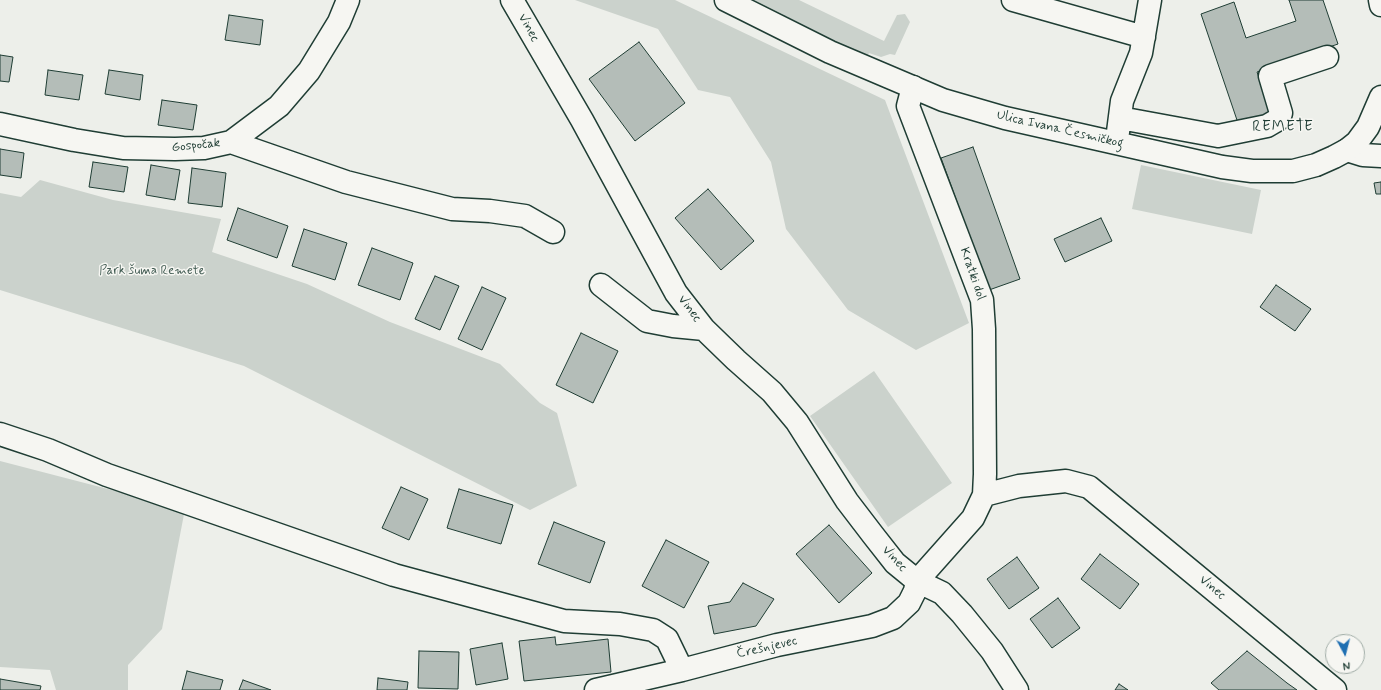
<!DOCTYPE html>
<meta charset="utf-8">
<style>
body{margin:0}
#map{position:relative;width:1381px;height:690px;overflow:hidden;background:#edefea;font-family:Mynerve,sans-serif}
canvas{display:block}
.north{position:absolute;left:1325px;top:634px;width:40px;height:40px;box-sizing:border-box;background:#f6f6f2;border:1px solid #a0aca6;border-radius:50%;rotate:173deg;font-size:11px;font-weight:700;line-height:16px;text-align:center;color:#1f3d34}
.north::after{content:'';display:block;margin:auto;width:14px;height:18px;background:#1f6fb2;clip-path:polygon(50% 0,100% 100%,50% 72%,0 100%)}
</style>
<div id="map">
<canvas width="1381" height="690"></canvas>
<div class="north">N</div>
</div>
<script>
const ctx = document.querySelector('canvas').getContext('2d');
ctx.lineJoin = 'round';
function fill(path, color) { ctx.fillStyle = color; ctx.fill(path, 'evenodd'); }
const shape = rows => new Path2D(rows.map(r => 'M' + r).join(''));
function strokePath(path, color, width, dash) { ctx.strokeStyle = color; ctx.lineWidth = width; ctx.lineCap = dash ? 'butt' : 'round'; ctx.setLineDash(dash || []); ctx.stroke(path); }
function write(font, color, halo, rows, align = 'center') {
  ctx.font = font + ' Mynerve,sans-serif'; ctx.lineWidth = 3; ctx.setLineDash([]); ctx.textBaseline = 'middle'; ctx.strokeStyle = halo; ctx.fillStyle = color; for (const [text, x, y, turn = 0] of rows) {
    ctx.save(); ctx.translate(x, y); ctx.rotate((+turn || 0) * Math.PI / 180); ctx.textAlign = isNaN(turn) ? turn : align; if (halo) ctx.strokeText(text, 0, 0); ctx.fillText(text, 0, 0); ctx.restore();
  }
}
fill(shape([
 [575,0,675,0,885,100,969,323,916,350,848,310,786,229,771,162,730,97,698,90,658,29],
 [745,0,799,0,884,41,897,15,905,14,910,22,895,55,890,54,881,57,869,53,867,57],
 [1141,165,1261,190,1252,234,1132,209],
 [40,180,113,200,221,219,212,252,307,284,390,322,500,364,540,403,557,413,577,486,530,510,244,366,0,290,0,193,21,197],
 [874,371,952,483,888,527,810,416],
 [0,461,185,509,162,629,128,665,128,690,56,690,50,670,0,667]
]), '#cbd2cc');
const building = shape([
 [1289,0,1323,0,1338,44,1257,72,1272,115,1239,126,1201,14,1234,2,1246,38,1296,21,1289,0],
 [229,15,263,20,260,45,225,40,229,15],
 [639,42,685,103,635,141,589,79,639,42],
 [0,55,13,57,9,82,0,81,0,55],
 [48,70,83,75,79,100,45,95,48,70],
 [109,70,143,75,140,100,105,94,109,70],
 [162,100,197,105,193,130,158,125,162,100],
 [973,147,1020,279,989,290,941,158,973,147],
 [0,149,24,153,21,178,0,175,0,149],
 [93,162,128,167,124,192,89,187,93,162],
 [151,165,180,170,175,200,146,195,151,165],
 [192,168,226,173,222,207,188,203,192,168],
 [1381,182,1381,194,1376,194,1374,183,1381,182],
 [708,189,754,241,721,270,675,218,708,189],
 [238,208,288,226,277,258,227,240,238,208],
 [1101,218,1112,241,1065,262,1054,239,1101,218],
 [304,229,347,243,335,280,292,266,304,229],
 [372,248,413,263,400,300,358,285,372,248],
 [435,276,459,286,440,330,415,319,435,276],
 [1276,285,1311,309,1295,331,1260,307,1276,285],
 [482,287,506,298,482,350,458,339,482,287],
 [581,333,618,351,593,403,556,385,581,333],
 [401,487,428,499,409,540,382,528,401,487],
 [459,489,513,505,501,544,447,528,459,489],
 [554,522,605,542,590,583,538,564,554,522],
 [829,525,872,573,839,603,796,554,829,525],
 [666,540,709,562,684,608,642,586,666,540],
 [1100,554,1139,584,1120,609,1081,579,1100,554],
 [1017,557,1039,588,1009,609,987,579,1017,557],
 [743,583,774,599,756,626,714,634,708,606,730,602,743,583],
 [1058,598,1080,628,1052,648,1030,619,1058,598],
 [555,637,556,645,608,639,611,672,524,681,519,641,555,637],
 [502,643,508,679,476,685,470,649,502,643],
 [419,651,459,652,458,689,418,688,419,651],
 [1247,651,1287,683,1297,690,1219,690,1211,683,1247,651],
 [187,671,223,680,220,690,182,690,187,671],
 [378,678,408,682,407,690,377,690,378,678],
 [0,679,41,686,40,690,0,690,0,679],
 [243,680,271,690,239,690,243,680],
 [1119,684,1128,690,1115,690,1119,684]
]);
fill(building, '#b4bdb8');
strokePath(building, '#1f3d34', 1);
const minor = shape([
 [512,0,582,120,676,293,704,329,736,360,772,392,797,422,847,501,873,535,895,563,917,581,942,593,962,614,992,651,1017,690],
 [1013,0,1144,37],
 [913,87,908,106,982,300,984,329,985,474,984,495],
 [1120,118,1218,136,1267,126,1279,119,1281,113,1270,76,1327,57],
 [0,124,74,140,123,148,175,149,204,148,231,142,279,106,309,71,339,22,348,0],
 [1118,132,1122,101,1141,53,1150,0],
 [231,142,346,182,452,209,490,211,525,216,553,232],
 [1347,150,1363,155,1381,156],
 [601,285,647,321,673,326,704,329],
 [0,434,48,450,107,475,394,575,564,621,620,624,653,630,667,639,682,670],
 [596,690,682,670,777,645,872,626,893,618,909,603,915,591,917,581,973,518,984,495,1019,486,1066,481,1089,487,1335,690]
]);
const major = shape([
 [726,0,830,52,943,100,1005,118,1222,167,1252,171,1293,171,1316,165,1334,157,1347,150,1357,142,1368,127,1381,97],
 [1380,0,1381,5]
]);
strokePath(minor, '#1f3d34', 25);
strokePath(major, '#1f3d34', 25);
strokePath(minor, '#f6f6f2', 22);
strokePath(major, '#f6f6f2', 22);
write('13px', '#1f3d34', '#f6f6f2', [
 ["Vinec",528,28,60],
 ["Ulica Ivana Česmičkog",1060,130,13],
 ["Gospočak",196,146,-6],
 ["Kratki dol",972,274,71],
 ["Vinec",689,309,52],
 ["Vinec",894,559,46],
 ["Vinec",1212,588,39],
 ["Črešnjevec",767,648,-13]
]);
write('13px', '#415b52', '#f6f6f2', [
 ["Park šuma Remete",152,271]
]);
ctx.letterSpacing = '1px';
write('15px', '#1f3d34', '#f6f6f2', [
 ["REMETE",1283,128]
]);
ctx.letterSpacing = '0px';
</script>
